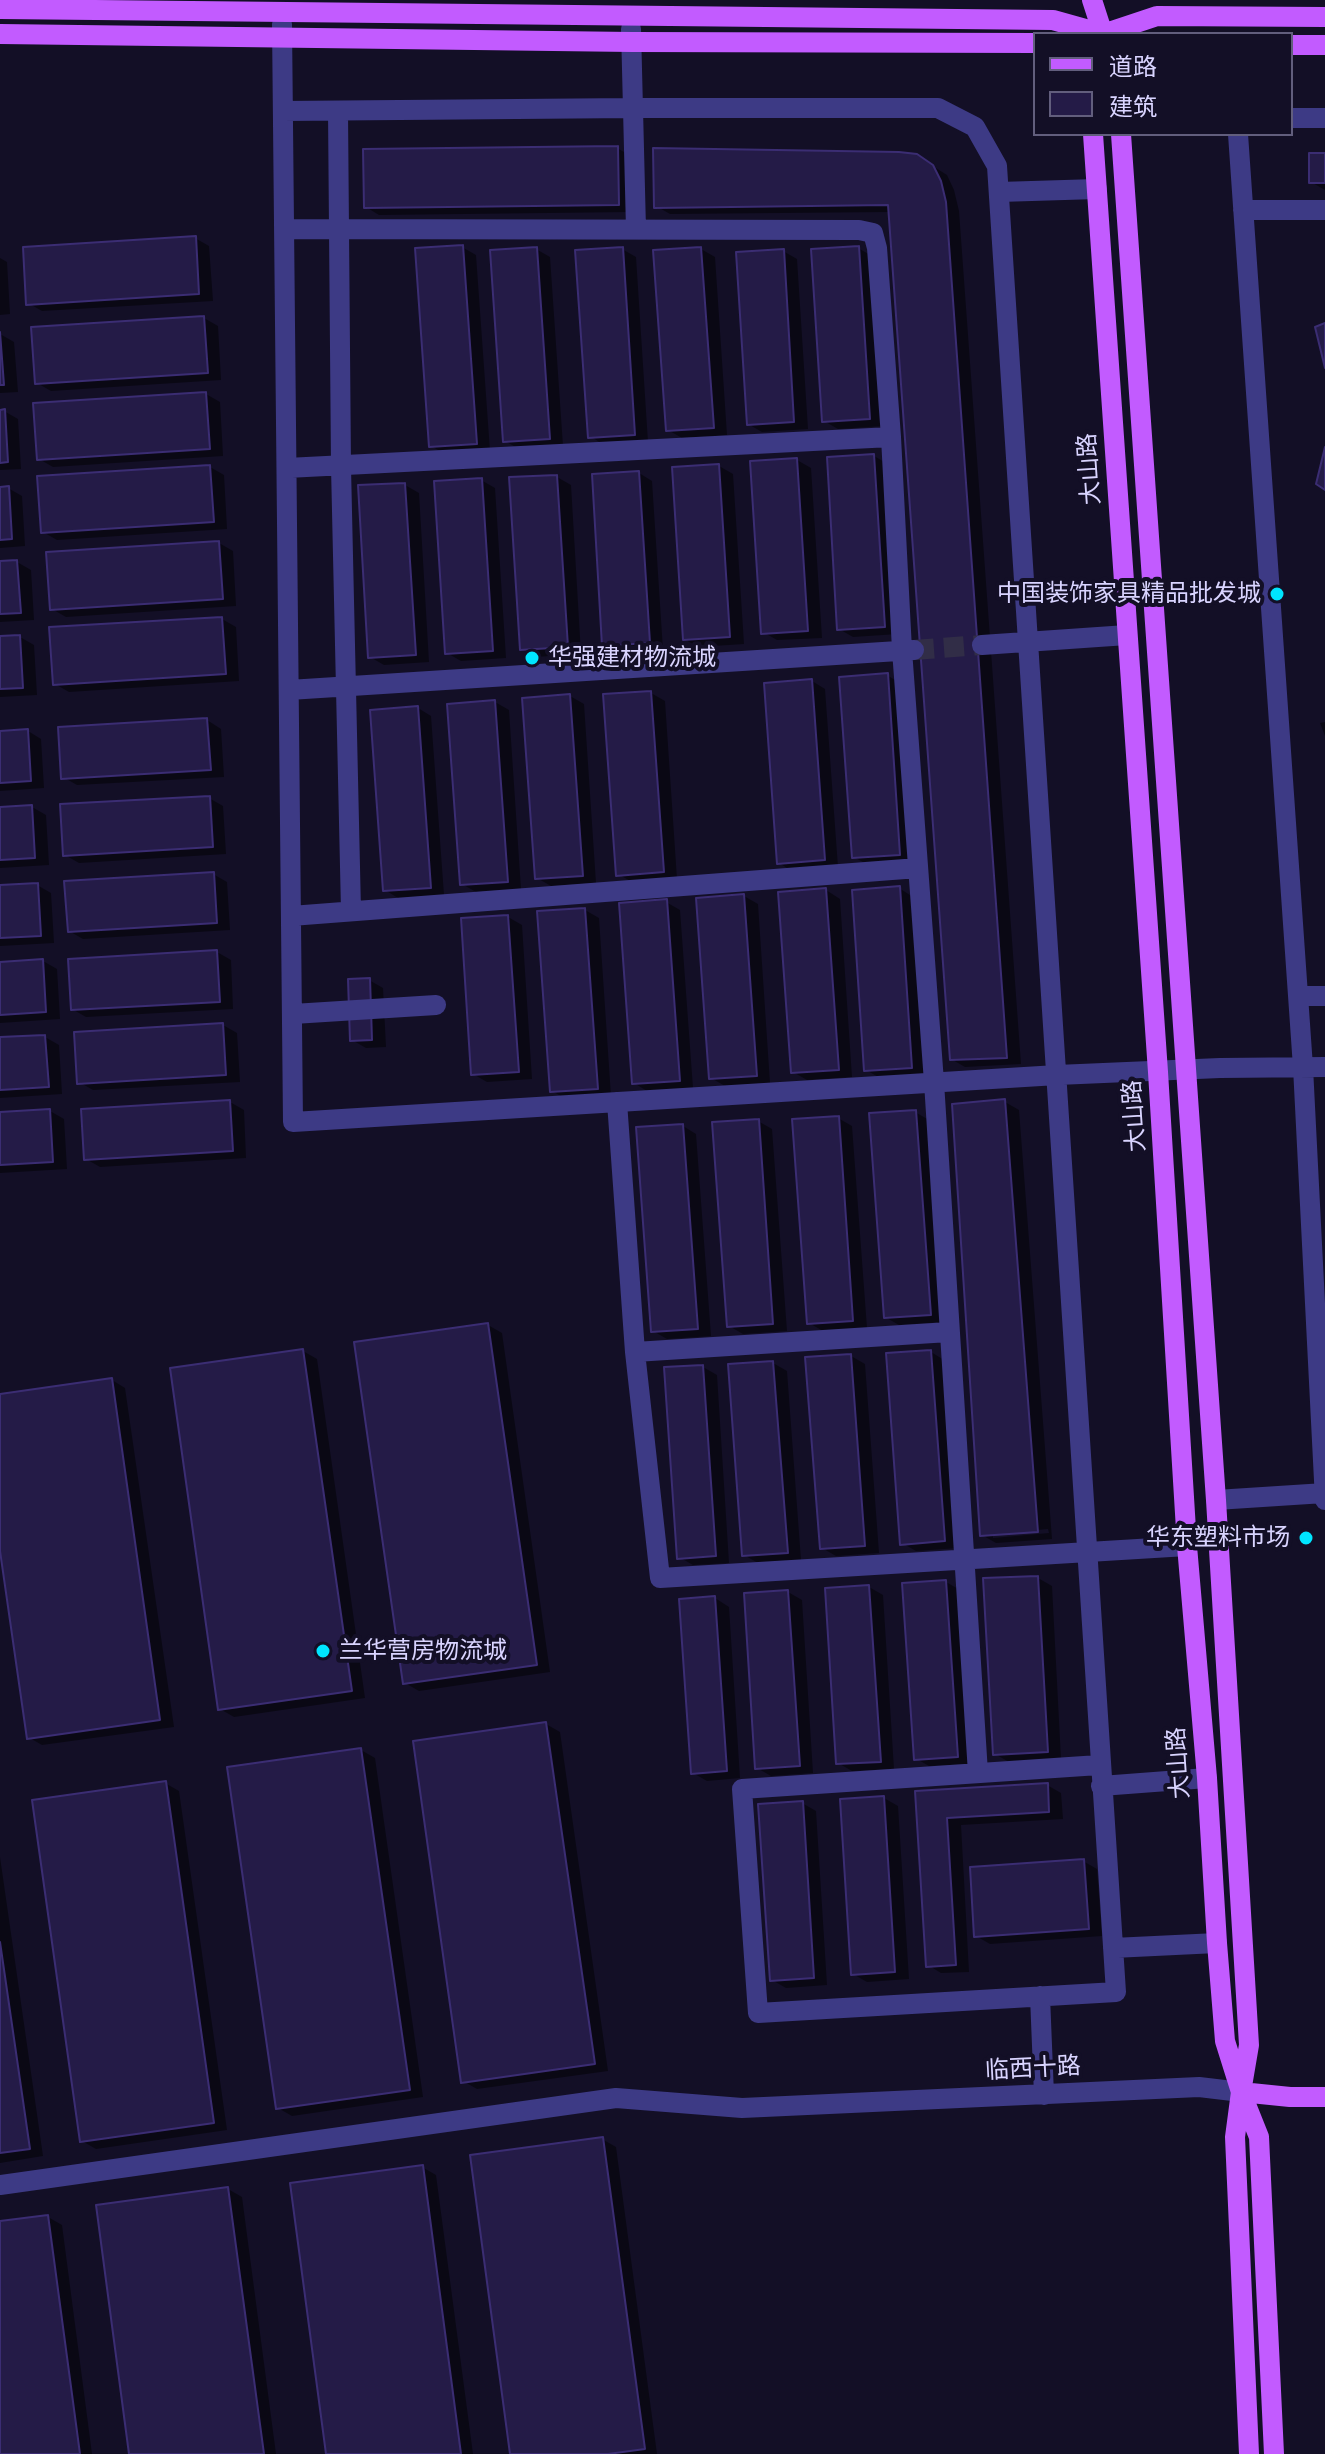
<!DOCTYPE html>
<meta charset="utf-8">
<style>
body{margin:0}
#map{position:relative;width:1325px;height:2454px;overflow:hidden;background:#130f26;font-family:"PT Sans","Noto Sans SC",sans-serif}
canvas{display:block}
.legend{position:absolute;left:1033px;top:32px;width:260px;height:104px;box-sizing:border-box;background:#130f26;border:2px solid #625e7d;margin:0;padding:10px 14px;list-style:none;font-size:24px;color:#d9d4ff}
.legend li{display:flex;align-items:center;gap:16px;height:40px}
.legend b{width:40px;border:2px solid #625e7d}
</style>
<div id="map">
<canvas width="1325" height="2454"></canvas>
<ul class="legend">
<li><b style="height:10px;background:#c25bff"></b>道路</li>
<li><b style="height:22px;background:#241b47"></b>建筑</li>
</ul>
</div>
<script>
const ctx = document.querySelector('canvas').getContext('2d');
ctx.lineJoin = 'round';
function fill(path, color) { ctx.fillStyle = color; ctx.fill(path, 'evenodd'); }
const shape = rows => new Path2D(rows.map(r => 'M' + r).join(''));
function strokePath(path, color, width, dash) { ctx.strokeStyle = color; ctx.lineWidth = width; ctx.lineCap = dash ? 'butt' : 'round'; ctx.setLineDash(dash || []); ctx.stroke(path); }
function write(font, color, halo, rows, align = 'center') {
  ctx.font = font + ' "PT Sans","Noto Sans SC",sans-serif'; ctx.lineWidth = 8; ctx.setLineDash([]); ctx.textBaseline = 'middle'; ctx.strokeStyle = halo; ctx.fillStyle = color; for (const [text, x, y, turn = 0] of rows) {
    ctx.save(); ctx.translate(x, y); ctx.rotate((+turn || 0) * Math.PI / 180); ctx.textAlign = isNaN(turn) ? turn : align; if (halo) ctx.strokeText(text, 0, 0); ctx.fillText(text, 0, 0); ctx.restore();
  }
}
fill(shape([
 [617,148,631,156,632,212,379,215,366,207],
 [1325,155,1325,190,1311,182],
 [931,165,947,175,954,190,959,211,1021,1064,965,1067,951,1059,891,212,670,214,656,206],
 [195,238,209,246,213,301,42,311,28,303],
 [462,247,476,255,490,451,445,454,431,446],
 [858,248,872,256,883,426,838,429,824,421],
 [536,249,550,257,563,446,519,449,505,441],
 [622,249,636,257,648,442,604,445,590,436],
 [701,249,715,257,727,435,682,438,668,430],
 [783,251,797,259,808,429,762,432,748,424],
 [0,258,7,262,10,314,0,315],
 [204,318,218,326,221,380,51,391,37,383],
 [0,334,14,342,18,392,0,393],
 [206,394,220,402,223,456,53,467,39,459],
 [4,411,18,419,21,469,0,470,0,412],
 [874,456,888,464,898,634,853,637,839,629],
 [797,460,811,468,822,638,777,640,763,632],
 [719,466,733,474,744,644,698,647,684,639],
 [210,467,224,475,227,529,57,540,43,532],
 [639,473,652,481,663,650,618,653,604,645],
 [557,477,571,485,581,654,536,657,522,649],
 [481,480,495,488,506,658,461,661,447,653],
 [405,485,419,493,429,662,384,665,370,657],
 [8,488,22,496,25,546,0,548,0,489],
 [219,543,233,551,236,606,66,617,52,609],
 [17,562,31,570,34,620,0,622,0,563],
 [222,619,236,627,239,681,69,692,55,684],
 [20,637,34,645,37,695,0,697,0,638],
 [887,675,901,684,913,862,868,865,854,857],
 [812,681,825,689,838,867,792,871,779,863],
 [651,693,665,701,677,879,632,882,618,874],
 [570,696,584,704,596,883,551,886,537,878],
 [495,702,509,710,521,889,476,892,462,884],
 [418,708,431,716,444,895,398,898,385,890],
 [207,720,221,729,224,777,77,785,63,777],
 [1325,722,1325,736,1320,723],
 [28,731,41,739,44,788,0,791,0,733],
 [209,798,223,806,226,854,79,863,65,855],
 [32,807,46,815,49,865,0,868,0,809],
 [213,874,227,882,230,930,83,939,69,931],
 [37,885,51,893,54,943,0,946,0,887],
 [899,888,913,897,926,1075,880,1078,866,1070],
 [826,890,840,899,852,1077,807,1080,793,1072],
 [744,896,758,904,770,1083,725,1086,711,1078],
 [666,902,680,910,693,1088,647,1091,634,1083],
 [585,910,599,918,611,1096,566,1099,552,1091],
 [508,917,522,925,532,1079,487,1082,473,1074],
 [217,952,231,960,233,1009,86,1017,72,1009],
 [43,961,57,969,60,1019,0,1023,0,964],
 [369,980,383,988,386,1047,366,1048,352,1040],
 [223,1025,237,1033,240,1082,93,1090,79,1082],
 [45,1037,59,1045,62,1094,0,1098,0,1039],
 [230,1102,244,1110,246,1158,100,1167,86,1159],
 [1005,1102,1019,1110,1052,1539,996,1543,982,1535],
 [1048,1529,1049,1533,993,1538,993,1534],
 [50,1111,64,1119,67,1169,0,1173,0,1114],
 [915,1112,929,1120,944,1322,899,1325,885,1317],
 [838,1118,852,1126,867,1328,823,1331,809,1323],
 [758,1121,772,1129,787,1331,743,1334,729,1326],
 [683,1126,696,1134,711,1336,667,1339,653,1331],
 [488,1325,502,1333,550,1672,419,1691,405,1683],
 [303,1351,317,1359,365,1698,234,1717,220,1709],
 [931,1352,944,1360,958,1548,916,1551,902,1543],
 [851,1356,865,1364,879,1553,836,1556,822,1548],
 [773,1363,787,1371,801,1560,758,1563,744,1555],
 [703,1367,717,1375,729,1563,693,1565,679,1557],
 [112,1380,125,1388,174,1727,42,1745,28,1737,0,1537,0,1396],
 [1038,1578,1052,1586,1061,1759,1009,1762,995,1754],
 [946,1582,960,1590,971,1764,929,1766,915,1758],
 [869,1587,883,1595,894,1769,852,1771,838,1763],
 [788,1592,802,1600,813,1773,771,1776,757,1768],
 [715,1598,729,1607,740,1778,707,1781,693,1773],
 [546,1724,560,1732,608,2071,477,2089,463,2081],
 [361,1750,375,1758,423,2097,292,2116,278,2108],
 [165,1783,179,1791,227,2130,96,2149,82,2141],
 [1047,1785,1061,1793,1063,1819,961,1825,969,1972,941,1973,928,1965,917,1793],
 [884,1798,898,1806,909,1979,867,1982,853,1974],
 [802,1803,816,1811,827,1985,786,1988,772,1980],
 [0,1857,43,2156,0,2163],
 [1083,1861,1097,1869,1102,1936,990,1944,976,1936],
 [602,2139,616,2147,657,2454,512,2454],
 [422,2167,436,2175,473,2454,328,2454],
 [228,2189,242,2197,276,2454,131,2454],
 [48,2217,62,2225,92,2454,0,2454,0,2223]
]), '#0007');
const building = shape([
 [618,146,619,205,364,208,363,149,618,146],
 [653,148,899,152,917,154,933,165,941,181,946,202,1007,1058,950,1060,888,205,654,208,653,148],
 [1309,153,1325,153,1325,183,1309,183,1309,153],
 [196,236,199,294,26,305,23,247,196,236],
 [463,245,477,444,429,447,415,248,463,245],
 [859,246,870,419,822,422,811,249,859,246],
 [537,247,550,439,503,442,490,250,537,247],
 [623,247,635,435,588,438,575,250,623,247],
 [701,247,714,428,666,431,653,250,701,247],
 [784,249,794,422,747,425,736,252,784,249],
 [204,316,208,373,35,384,31,327,204,316],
 [1325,323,1325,368,1315,327,1325,323],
 [0,332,4,385,0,385,0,332],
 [206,392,210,449,37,460,33,403,206,392],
 [5,409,8,462,0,463,0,410,5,409],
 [1325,447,1325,490,1316,484,1325,447],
 [874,454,885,627,837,630,827,457,874,454],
 [797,458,808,631,761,634,750,461,797,458],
 [719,464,730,637,683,640,672,467,719,464],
 [210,465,214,522,41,533,37,476,210,465],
 [639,471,650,643,602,646,592,474,639,471],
 [557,475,568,647,520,650,509,477,557,475],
 [482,478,493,651,445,654,434,481,482,478],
 [405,483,416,655,368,658,358,485,405,483],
 [9,486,12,539,0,540,0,487,9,486],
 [219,541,223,599,50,610,46,552,219,541],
 [17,560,21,613,0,614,0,561,17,560],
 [222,617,226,674,53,685,49,627,222,617],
 [20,635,23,688,0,689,0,636,20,635],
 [888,673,900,855,852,858,839,677,888,673],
 [812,679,825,860,777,864,764,683,812,679],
 [651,691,664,872,616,876,603,694,651,691],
 [570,694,583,876,535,879,522,698,570,694],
 [495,700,508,882,460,885,447,704,495,700],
 [418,706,431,888,383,891,370,710,418,706],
 [207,718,211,770,61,779,58,727,207,718],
 [28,729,31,781,0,783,0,731,28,729],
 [210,796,213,847,63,856,60,804,210,796],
 [32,805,35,858,0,860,0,807,32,805],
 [214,872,217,923,68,932,64,881,214,872],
 [38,883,41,936,0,938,0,885,38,883],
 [900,886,912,1068,864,1071,852,890,900,886],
 [826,888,839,1070,791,1073,778,892,826,888],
 [744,894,757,1076,709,1079,696,898,744,894],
 [667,899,680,1081,632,1084,619,903,667,899],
 [585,908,598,1089,550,1092,537,911,585,908],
 [508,915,519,1072,471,1075,461,918,508,915],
 [217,950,220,1002,71,1010,68,959,217,950],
 [43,959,46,1012,0,1015,0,962,43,959],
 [370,978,372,1040,350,1041,348,979,370,978],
 [223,1023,226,1075,77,1084,74,1032,223,1023],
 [45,1035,49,1087,0,1090,0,1037,45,1035],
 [1005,1099,1038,1532,980,1536,952,1104,1005,1099],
 [230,1100,233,1151,84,1160,81,1109,230,1100],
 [50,1109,53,1162,0,1165,0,1112,50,1109],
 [916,1110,931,1315,884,1318,869,1113,916,1110],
 [839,1116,853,1321,807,1324,792,1119,839,1116],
 [759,1119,773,1324,727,1327,712,1122,759,1119],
 [683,1124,698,1329,651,1332,636,1127,683,1124],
 [488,1323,537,1665,403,1684,354,1342,488,1323],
 [303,1349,352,1691,218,1710,170,1368,303,1349],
 [931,1350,945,1541,900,1545,886,1353,931,1350],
 [851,1354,865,1546,820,1549,805,1357,851,1354],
 [773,1361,788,1553,742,1556,728,1364,773,1361],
 [703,1365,716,1556,677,1559,664,1367,703,1365],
 [112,1378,160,1720,27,1739,0,1551,0,1394,112,1378],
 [1038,1576,1048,1752,993,1755,983,1578,1038,1576],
 [946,1580,958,1757,914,1760,902,1583,946,1580],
 [869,1585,881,1762,836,1764,825,1588,869,1585],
 [788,1590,800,1766,755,1769,744,1593,788,1590],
 [715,1596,727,1771,691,1774,679,1599,715,1596],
 [546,1722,595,2064,461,2083,413,1741,546,1722],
 [361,1748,410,2090,276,2109,227,1767,361,1748],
 [166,1781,214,2123,80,2142,32,1800,166,1781],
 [1048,1783,1049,1812,947,1818,956,1965,926,1967,915,1791,1048,1783],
 [884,1796,895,1972,851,1975,840,1799,884,1796],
 [803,1801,814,1978,770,1981,758,1804,803,1801],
 [1084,1859,1089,1929,974,1937,970,1867,1084,1859],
 [0,1942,30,2149,0,2153,0,1942],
 [603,2137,645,2449,608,2454,510,2454,470,2155,603,2137],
 [423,2165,461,2454,326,2454,290,2183,423,2165],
 [228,2187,264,2454,129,2454,96,2205,228,2187],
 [48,2215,80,2454,0,2454,0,2221,48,2215]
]);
fill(building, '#241b47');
strokePath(building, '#3b2d73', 2);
strokePath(shape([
 [914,650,982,645]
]), '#312d47', 20, [20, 10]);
strokePath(shape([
 [282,24,293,1122,1057,1075,1220,1068,1325,1067],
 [631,29,636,229],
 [283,111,633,108,938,108,975,127,997,166,1116,1992,758,2013,742,1789,1099,1765],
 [338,111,341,467,351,911],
 [1291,118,1325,118],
 [1238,134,1303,1067,1325,1500],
 [999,192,1097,189],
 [1243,210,1325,210],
 [284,229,859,230,873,233,877,248,891,437,902,650,934,1082,978,1773],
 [287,468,891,437],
 [982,645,1127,635],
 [289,690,914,650],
 [291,916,918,868],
 [1298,996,1325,996],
 [293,1014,436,1005],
 [617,1102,635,1352,660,1578,1187,1546],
 [635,1352,949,1332],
 [1216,1500,1325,1493],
 [1101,1786,1207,1778],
 [1113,1948,1217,1943],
 [1040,1996,1044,2095],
 [0,2185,616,2098,742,2108,1199,2087,1241,2092]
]), '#3d3a85', 20);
strokePath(shape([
 [1092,0,1103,34],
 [0,9,1053,20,1103,34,1157,16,1325,17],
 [0,34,632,42,1035,43],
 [1291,45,1325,45],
 [1093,134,1158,1072,1187,1546,1207,1778,1217,1943,1225,2041,1241,2092,1235,2137,1249,2454],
 [1121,134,1216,1500,1249,2045,1241,2092,1259,2137,1274,2454],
 [1241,2092,1290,2097,1325,2097]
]), '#c25bff', 20);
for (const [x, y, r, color] of [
 [1277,594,8,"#00e5ff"],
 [532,658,8,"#00e5ff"],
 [1306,1538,8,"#00e5ff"],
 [323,1651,8,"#00e5ff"]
]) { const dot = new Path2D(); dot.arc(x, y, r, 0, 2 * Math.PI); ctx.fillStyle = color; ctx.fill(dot); strokePath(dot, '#130f26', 3); }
write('24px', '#d9d4ff', '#130f26', [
 ["大山路",1090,469,-94],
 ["大山路",1135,1116,-94],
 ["大山路",1179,1763,-94],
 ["临西十路",1033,2069,-3]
]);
write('24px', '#d9d4ff', '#130f26', [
 ["中国装饰家具精品批发城",1261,594],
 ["华强建材物流城",548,658,"left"],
 ["华东塑料市场",1290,1538],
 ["兰华营房物流城",339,1651,"left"]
], 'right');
</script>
